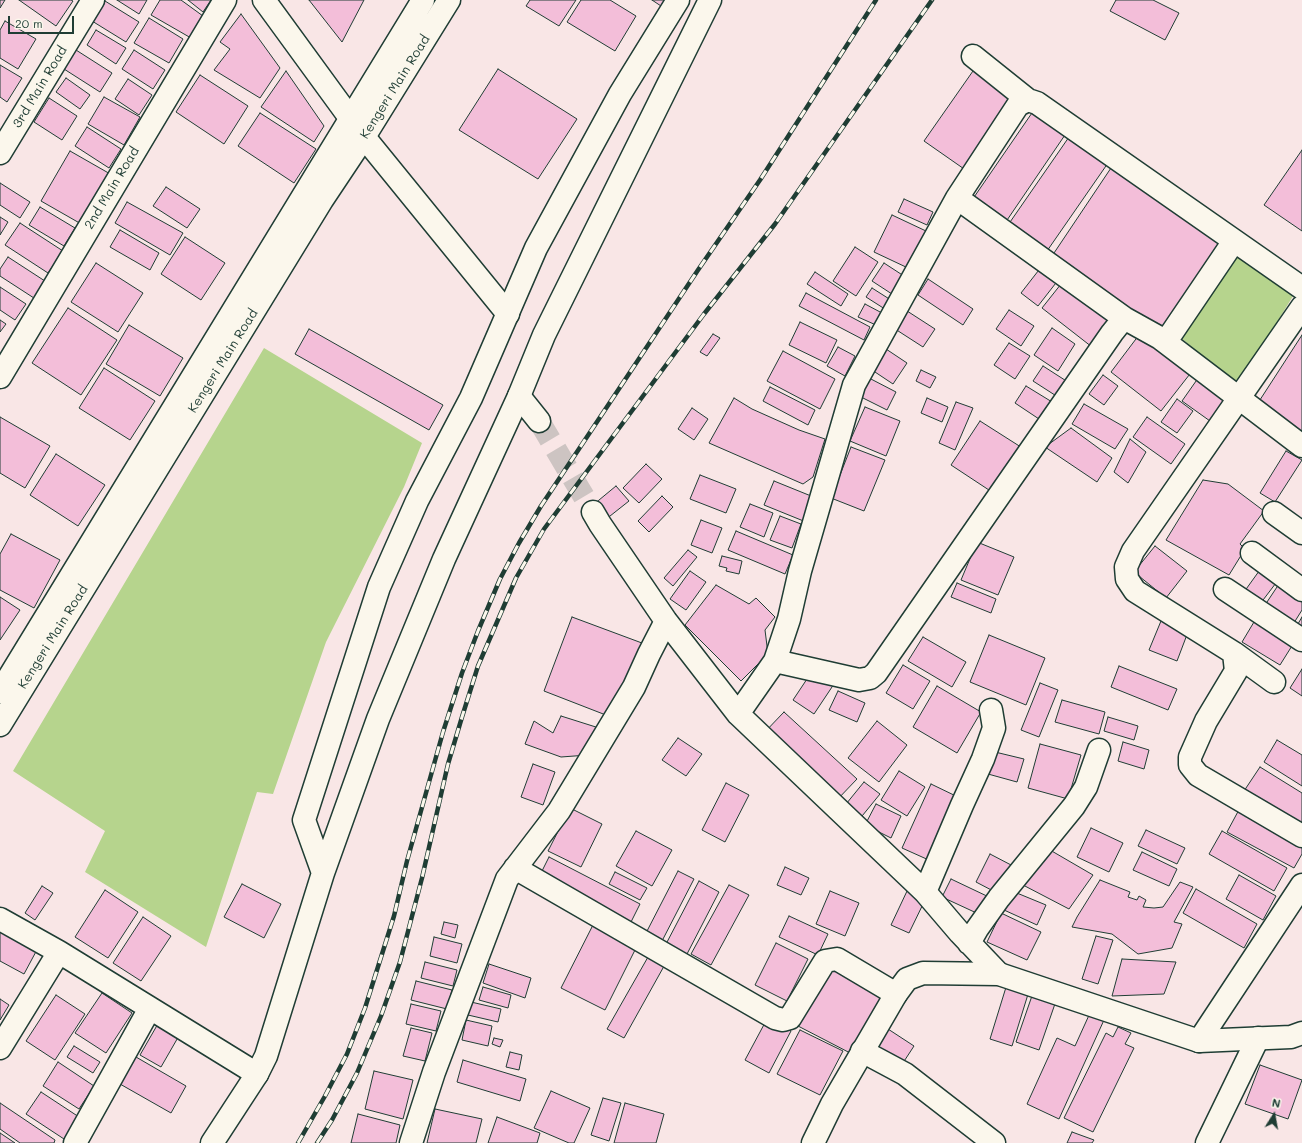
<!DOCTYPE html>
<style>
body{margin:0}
#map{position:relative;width:1302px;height:1143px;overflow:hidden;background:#f9e6e6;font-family:Mali,sans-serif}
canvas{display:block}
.north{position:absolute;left:1254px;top:1095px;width:40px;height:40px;-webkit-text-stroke:3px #fbf7ec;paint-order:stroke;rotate:11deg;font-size:11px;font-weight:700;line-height:16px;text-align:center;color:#1f3d34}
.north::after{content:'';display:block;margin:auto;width:14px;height:18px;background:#1f3d34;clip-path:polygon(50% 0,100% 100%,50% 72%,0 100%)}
.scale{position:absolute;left:8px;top:16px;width:66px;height:18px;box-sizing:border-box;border:2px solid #1f3d34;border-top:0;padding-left:5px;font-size:12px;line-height:14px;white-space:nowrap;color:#1f3d34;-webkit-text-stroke:3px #fbf7ec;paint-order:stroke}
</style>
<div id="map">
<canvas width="1302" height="1143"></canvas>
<div class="north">N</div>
<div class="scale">20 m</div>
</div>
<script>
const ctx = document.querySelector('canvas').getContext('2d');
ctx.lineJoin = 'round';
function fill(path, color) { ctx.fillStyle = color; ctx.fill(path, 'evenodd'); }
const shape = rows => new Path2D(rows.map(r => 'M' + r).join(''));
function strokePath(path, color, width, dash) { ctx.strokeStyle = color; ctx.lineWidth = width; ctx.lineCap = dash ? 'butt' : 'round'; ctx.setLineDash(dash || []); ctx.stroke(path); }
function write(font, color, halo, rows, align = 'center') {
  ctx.font = font + ' Mali,sans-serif'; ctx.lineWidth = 3.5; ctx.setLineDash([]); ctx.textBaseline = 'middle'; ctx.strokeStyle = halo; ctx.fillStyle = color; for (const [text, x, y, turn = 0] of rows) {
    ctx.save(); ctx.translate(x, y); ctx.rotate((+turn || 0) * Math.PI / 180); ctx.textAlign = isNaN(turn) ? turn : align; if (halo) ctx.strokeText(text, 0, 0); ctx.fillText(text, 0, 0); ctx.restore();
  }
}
fill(shape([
 [1237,257,1293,296,1238,386,1181,338],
 [264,348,422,443,404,487,326,642,273,794,257,792,206,947,85,872,105,831,13,771]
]), '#b6d48d');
const building = shape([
 [0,0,5,0,0,8,0,0],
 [19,0,71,0,73,1,56,26,19,0],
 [117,0,147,0,139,14,117,0],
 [160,0,181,0,203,16,191,38,151,15,160,0],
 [188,0,211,0,203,12,188,0],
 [309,0,364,0,342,42,309,0],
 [530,0,576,0,559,26,526,6,530,0],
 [581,0,610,0,636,16,615,51,567,22,581,0],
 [652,0,669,0,664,8,652,0],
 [1116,0,1153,0,1179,13,1165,40,1110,11,1116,0],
 [105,1,139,22,126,42,92,21,105,1],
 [241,14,280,68,260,98,214,70,230,49,220,42,241,14],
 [149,18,183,39,169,63,134,43,149,18],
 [5,21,36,39,18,69,0,58,0,30,5,21],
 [96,30,126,48,116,64,87,45,96,30],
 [76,50,112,73,100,92,64,69,76,50],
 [134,50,165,70,153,89,122,69,134,50],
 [0,65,22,78,7,102,0,97,0,65],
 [498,69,577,119,538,179,459,130,498,69],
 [286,71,324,126,314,142,261,107,286,71],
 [973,71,1016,100,967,171,924,141,973,71],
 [200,75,248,106,224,144,176,112,200,75],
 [66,78,90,95,80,109,56,92,66,78],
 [128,79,152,95,139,115,115,99,128,79],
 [104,97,140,117,124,145,88,124,104,97],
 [49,98,77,116,62,140,34,122,49,98],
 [1034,110,1067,132,1003,226,970,203,1034,110],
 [260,113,316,149,294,183,238,146,260,113],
 [87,127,121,149,109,168,75,146,87,127],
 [1069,137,1108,163,1047,251,1008,225,1069,137],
 [1302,150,1302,231,1264,205,1302,150],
 [70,151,112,175,83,225,41,201,70,151],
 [1111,168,1228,247,1168,334,1052,256,1111,168],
 [0,183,30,202,20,218,0,205,0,183],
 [166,187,200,209,187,228,153,206,166,187],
 [904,199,933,212,927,225,898,212,904,199],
 [127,202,183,233,170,255,115,223,127,202],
 [40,207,75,228,64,246,29,225,40,207],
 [892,215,926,231,908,268,874,252,892,215],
 [0,217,8,222,0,235,0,217],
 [20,223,63,251,48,273,5,245,20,223],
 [120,230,159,253,150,270,110,247,120,230],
 [185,237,225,263,201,300,161,274,185,237],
 [855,247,878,262,856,296,833,281,855,247],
 [8,257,48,283,37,300,0,276,0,269,8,257],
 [96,263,143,293,118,332,71,302,96,263],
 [884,263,907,278,895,296,872,281,884,263],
 [1042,266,1059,279,1038,306,1021,293,1042,266],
 [815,272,848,294,841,306,807,284,815,272],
 [928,279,973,309,963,325,918,295,928,279],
 [1065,279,1115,318,1092,347,1042,308,1065,279],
 [0,287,26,304,15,320,0,310,0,287],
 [872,288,894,302,888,311,866,297,872,288],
 [806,293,870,327,864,340,799,306,806,293],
 [865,304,882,313,876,325,858,317,865,304],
 [68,308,117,340,81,395,32,363,68,308],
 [904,309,935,329,923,347,892,327,904,309],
 [1009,310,1034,326,1021,346,996,329,1009,310],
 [0,320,6,324,0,332,0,320],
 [800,322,837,340,826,363,789,345,800,322],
 [129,325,183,358,160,396,106,364,129,325],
 [1052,328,1075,344,1058,371,1034,355,1052,328],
 [309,329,443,405,429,430,295,354,309,329],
 [1142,331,1193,370,1161,411,1111,372,1142,331],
 [713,334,720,338,707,356,700,352,713,334],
 [1302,335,1302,435,1256,406,1302,335],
 [1009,343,1030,356,1015,379,994,365,1009,343],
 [838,347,855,356,845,376,827,366,838,347],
 [886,349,907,363,893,384,872,370,886,349],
 [783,351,835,379,820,409,767,381,783,351],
 [1043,366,1071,384,1061,399,1033,381,1043,366],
 [104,368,155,401,130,440,79,408,104,368],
 [921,370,936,377,930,388,916,381,921,370],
 [1201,374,1229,394,1210,421,1182,401,1201,374],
 [1103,375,1118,386,1104,405,1089,394,1103,375],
 [869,378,896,392,887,410,859,396,869,378],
 [1026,386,1057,405,1045,423,1015,403,1026,386],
 [770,387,815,410,808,425,763,401,770,387],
 [734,398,752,409,799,430,825,439,813,477,803,484,709,443,734,398],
 [927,398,948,407,942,422,921,413,927,398],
 [1177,399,1193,411,1177,433,1161,422,1177,399],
 [956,402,973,408,955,450,939,443,956,402],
 [1084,404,1128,429,1115,449,1072,424,1084,404],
 [865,407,900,421,886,456,850,441,865,407],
 [692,408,708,419,694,440,678,429,692,408],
 [0,417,50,446,25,488,0,473,0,417],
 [1147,417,1185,444,1171,464,1133,437,1147,417],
 [980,421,1024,449,995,494,951,465,980,421],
 [1071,428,1112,458,1097,482,1045,447,1071,428],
 [1130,439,1146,452,1128,483,1114,472,1130,439],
 [851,447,885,460,864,511,831,498,851,447],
 [1286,451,1302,460,1275,502,1260,493,1286,451],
 [56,454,105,485,78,526,30,495,56,454],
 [646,464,662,479,639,503,623,488,646,464],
 [700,475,736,489,726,513,690,499,700,475],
 [1203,480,1228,484,1264,511,1240,544,1245,549,1229,575,1166,540,1203,480],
 [774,481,816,498,806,522,764,505,774,481],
 [616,486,629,501,605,520,593,505,616,486],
 [662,496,673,507,649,532,638,521,662,496],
 [750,504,773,513,764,537,740,527,750,504],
 [780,516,801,524,792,548,770,540,780,516],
 [701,520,722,528,712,553,691,545,701,520],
 [736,531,793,555,785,574,728,550,736,531],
 [11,534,60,560,34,608,0,590,0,554,11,534],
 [977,542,1014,557,998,595,961,580,977,542],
 [1155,546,1187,571,1166,598,1134,572,1155,546],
 [688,550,697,557,673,586,664,578,688,550],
 [722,556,742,561,739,574,726,571,727,568,719,566,722,556],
 [1262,567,1279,579,1260,604,1244,592,1262,567],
 [690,571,706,582,686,610,670,599,690,571],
 [1281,581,1302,594,1302,610,1292,626,1263,608,1281,581],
 [957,583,996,599,991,613,951,597,957,583],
 [716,585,749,604,756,598,775,617,765,630,768,654,741,681,685,625,716,585],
 [0,597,20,610,0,640,0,597],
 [572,617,650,646,611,717,544,691,572,617],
 [1257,617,1295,641,1280,665,1242,642,1257,617],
 [1302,617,1302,634,1295,629,1302,617],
 [1161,621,1188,632,1177,661,1149,650,1161,621],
 [989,635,1045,658,1026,705,970,682,989,635],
 [923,637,966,662,952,687,908,661,923,637],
 [903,665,930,681,913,709,886,693,903,665],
 [1119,666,1177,689,1168,710,1111,687,1119,666],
 [1302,669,1302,696,1290,688,1302,669],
 [813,670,834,684,814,714,793,700,813,670],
 [1040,683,1058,690,1039,737,1021,730,1040,683],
 [937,686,981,712,957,753,913,727,937,686],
 [838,691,865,703,857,722,829,710,838,691],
 [1062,700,1105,712,1099,734,1055,722,1062,700],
 [784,712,857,779,835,802,762,735,784,712],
 [561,716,599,728,588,755,561,757,525,744,534,721,553,733,561,716],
 [1108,717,1138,726,1134,740,1104,731,1108,717],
 [877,721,907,745,879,782,848,758,877,721],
 [678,738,702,754,686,776,662,760,678,738],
 [1277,740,1302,755,1302,786,1264,762,1277,740],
 [1123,742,1149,750,1144,769,1118,761,1123,742],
 [1040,744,1081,755,1068,799,1028,788,1040,744],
 [995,752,1024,759,1017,782,988,774,995,752],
 [533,764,555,772,543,805,521,797,533,764],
 [1260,767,1302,793,1302,831,1242,794,1260,767],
 [899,771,925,787,907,816,881,800,899,771],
 [864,782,880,794,858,821,842,809,864,782],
 [726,783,749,795,725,842,702,830,726,783],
 [931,784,960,798,931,861,902,848,931,784],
 [876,804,901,816,891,838,865,825,876,804],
 [1241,806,1302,839,1302,854,1294,868,1227,832,1241,806],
 [570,808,602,824,581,867,548,851,570,808],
 [1091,828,1123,843,1109,872,1077,857,1091,828],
 [1146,830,1185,848,1177,864,1138,846,1146,830],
 [636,831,672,850,652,886,616,866,636,831],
 [1222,831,1287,868,1274,891,1209,854,1222,831],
 [1050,850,1093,875,1069,909,1023,885,1050,850],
 [1142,852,1177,869,1169,886,1133,870,1142,852],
 [990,854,1013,866,999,894,976,882,990,854],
 [549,857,640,904,631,922,540,875,549,857],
 [785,867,809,878,801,895,777,885,785,867],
 [678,871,694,879,662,941,646,933,678,871],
 [615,872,647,888,640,900,609,884,615,872],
 [1239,875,1276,896,1263,920,1226,899,1239,875],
 [951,879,991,898,983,916,942,897,951,879],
 [1100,880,1130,892,1128,897,1137,900,1139,896,1146,900,1143,907,1154,908,1163,907,1180,882,1193,887,1174,922,1182,924,1172,948,1138,954,1112,934,1072,927,1077,917,1100,880],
 [699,881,719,892,687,954,666,944,699,881],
 [242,884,281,904,264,938,224,917,242,884],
 [729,885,749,895,711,965,691,954,729,885],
 [42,886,53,893,35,920,25,913,42,886],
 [908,889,926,898,909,933,891,925,908,889],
 [1196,889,1257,924,1244,948,1183,913,1196,889],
 [105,890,138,912,108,958,75,937,105,890],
 [830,891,859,903,845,936,816,924,830,891],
 [1012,891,1046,905,1037,925,1004,910,1012,891],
 [1001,913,1041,932,1027,960,987,942,1001,913],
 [789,916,828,934,818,955,779,937,789,916],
 [143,917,171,936,141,981,113,963,143,917],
 [595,921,639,942,605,1010,561,988,595,921],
 [444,922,458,925,455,938,441,934,444,922],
 [0,925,39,946,24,974,0,961,0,925],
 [1096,936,1113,940,1098,984,1082,979,1096,936],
 [434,937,462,944,457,963,430,956,434,937],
 [776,943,808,959,787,1001,755,985,776,943],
 [652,950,668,959,624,1038,607,1029,652,950],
 [1122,959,1176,962,1164,994,1112,996,1122,959],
 [425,962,457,970,453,986,421,978,425,962],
 [489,964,531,978,525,998,483,983,489,964],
 [830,967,886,997,854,1055,798,1026,830,967],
 [416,981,452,990,447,1009,411,1000,416,981],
 [1007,984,1029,991,1012,1046,990,1039,1007,984],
 [483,987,511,995,508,1008,479,1000,483,987],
 [1034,990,1057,998,1039,1050,1016,1042,1034,990],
 [102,993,132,1013,106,1053,75,1033,102,993],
 [56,995,85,1014,55,1060,26,1041,56,995],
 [0,999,9,1005,0,1020,0,999],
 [471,1002,501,1009,498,1022,468,1015,471,1002],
 [411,1004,441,1011,436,1031,406,1024,411,1004],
 [1090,1013,1104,1020,1059,1119,1027,1104,1057,1038,1075,1046,1090,1013],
 [767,1019,791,1031,769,1073,745,1060,767,1019],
 [466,1020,492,1026,488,1046,462,1040,466,1020],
 [159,1022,180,1034,161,1067,140,1055,159,1022],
 [1118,1027,1131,1033,1125,1044,1134,1048,1093,1132,1064,1118,1106,1033,1113,1037,1118,1027],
 [411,1028,432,1033,425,1061,403,1056,411,1028],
 [888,1029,914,1046,899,1069,873,1053,888,1029],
 [800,1030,843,1051,820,1095,777,1074,800,1030],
 [494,1038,503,1040,500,1047,492,1044,494,1038],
 [74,1046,100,1062,93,1073,67,1057,74,1046],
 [510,1052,522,1055,519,1070,506,1067,510,1052],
 [136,1057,186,1086,171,1113,120,1084,136,1057],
 [463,1060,526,1079,520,1101,457,1082,463,1060],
 [58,1062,94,1086,79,1109,43,1086,58,1062],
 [1260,1065,1302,1080,1288,1119,1245,1104,1260,1065],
 [374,1071,413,1080,403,1119,365,1109,374,1071],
 [551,1091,590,1108,574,1143,569,1143,534,1128,551,1091],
 [41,1092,79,1117,64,1139,26,1114,41,1092],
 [603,1098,621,1103,609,1141,591,1135,603,1098],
 [0,1103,55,1140,54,1143,20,1143,0,1129,0,1103],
 [625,1103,664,1114,656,1143,614,1143,625,1103],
 [435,1109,482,1119,476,1143,427,1143,435,1109],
 [358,1114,400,1125,396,1143,351,1143,358,1114],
 [497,1117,540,1133,537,1143,488,1143,497,1117],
 [1072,1132,1094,1140,1092,1143,1067,1143,1072,1132],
 [0,1133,15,1143,0,1143,0,1133]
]);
fill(building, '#f3bed9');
strokePath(building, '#1f3d34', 1);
strokePath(shape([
 [539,421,593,512]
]), '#cdc4c2', 22, [22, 11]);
const minor = shape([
 [973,56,1028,100,1037,103,1302,288],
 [364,137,508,314],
 [0,153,93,0],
 [957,198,1124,318],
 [1302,307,1133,551,1126,567,1127,579,1135,591,1234,653,1236,671,1206,721,1190,757,1190,765,1198,775,1302,836],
 [1160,338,1302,446],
 [0,377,225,0],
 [519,396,539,421],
 [593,512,600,524,666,621,738,714,925,892,960,933,999,974],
 [1274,513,1302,533],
 [1252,553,1302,590],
 [1225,589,1302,640],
 [1234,653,1274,682],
 [775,661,859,680,870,678,876,673,1112,333,1124,318,1160,338,1169,337,1234,241],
 [738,714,775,661,789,619,800,571,854,385,957,198,1018,105,1028,100],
 [515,868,775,1018,783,1020,790,1018,825,961,837,959,896,994],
 [925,892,962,805,983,759,994,728,991,710],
 [0,919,59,952,257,1074],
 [969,943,977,929,999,898,1074,806,1086,787,1099,750],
 [1199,1041,1302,885],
 [0,1048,59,952],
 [862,1051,905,1074,994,1143],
 [75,1143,150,1008],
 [411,1143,434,1072,507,879,559,811,634,687,649,654,666,621],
 [1207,1143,1258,1038]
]);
const tertiary = shape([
 [323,873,304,820,379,587,417,501,471,398,536,248,620,94,678,0],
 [212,1143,257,1074,266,1056,323,873,378,719,444,559,519,396,544,335,710,0],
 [813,1143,832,1104,896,994,907,979,923,973,999,974,1199,1041,1291,1037,1302,1033]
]);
const secondary = shape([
 [264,0,361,133]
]);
const primary = shape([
 [0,692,423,0],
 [0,725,322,200,364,137,449,0]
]);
strokePath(minor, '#1f3d34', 25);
strokePath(tertiary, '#1f3d34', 25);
strokePath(secondary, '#1f3d34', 25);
strokePath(primary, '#1f3d34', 25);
strokePath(minor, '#fbf7ec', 22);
strokePath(tertiary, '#fbf7ec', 22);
strokePath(secondary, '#fbf7ec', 22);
strokePath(primary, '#fbf7ec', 22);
const rail = shape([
 [298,1143,325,1096,347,1054,365,1008,394,916,407,861,443,732,462,673,478,631,500,579,519,543,541,506,698,270,760,180,876,0],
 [317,1143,332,1120,357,1073,381,1016,400,962,422,878,448,764,462,717,478,666,516,578,544,529,704,314,775,224,932,0]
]);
strokePath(rail, '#1f3d34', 4.5);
strokePath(rail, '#fbf7ec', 3, [9]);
write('13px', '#1f3d34', '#fbf7ec', [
 ["3rd Main Road",40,87,-59],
 ["Kengeri Main Road",395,87,-58],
 ["2nd Main Road",112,188,-59],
 ["Kengeri Main Road",223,361,-58],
 ["Kengeri Main Road",53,637,-58]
]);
</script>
